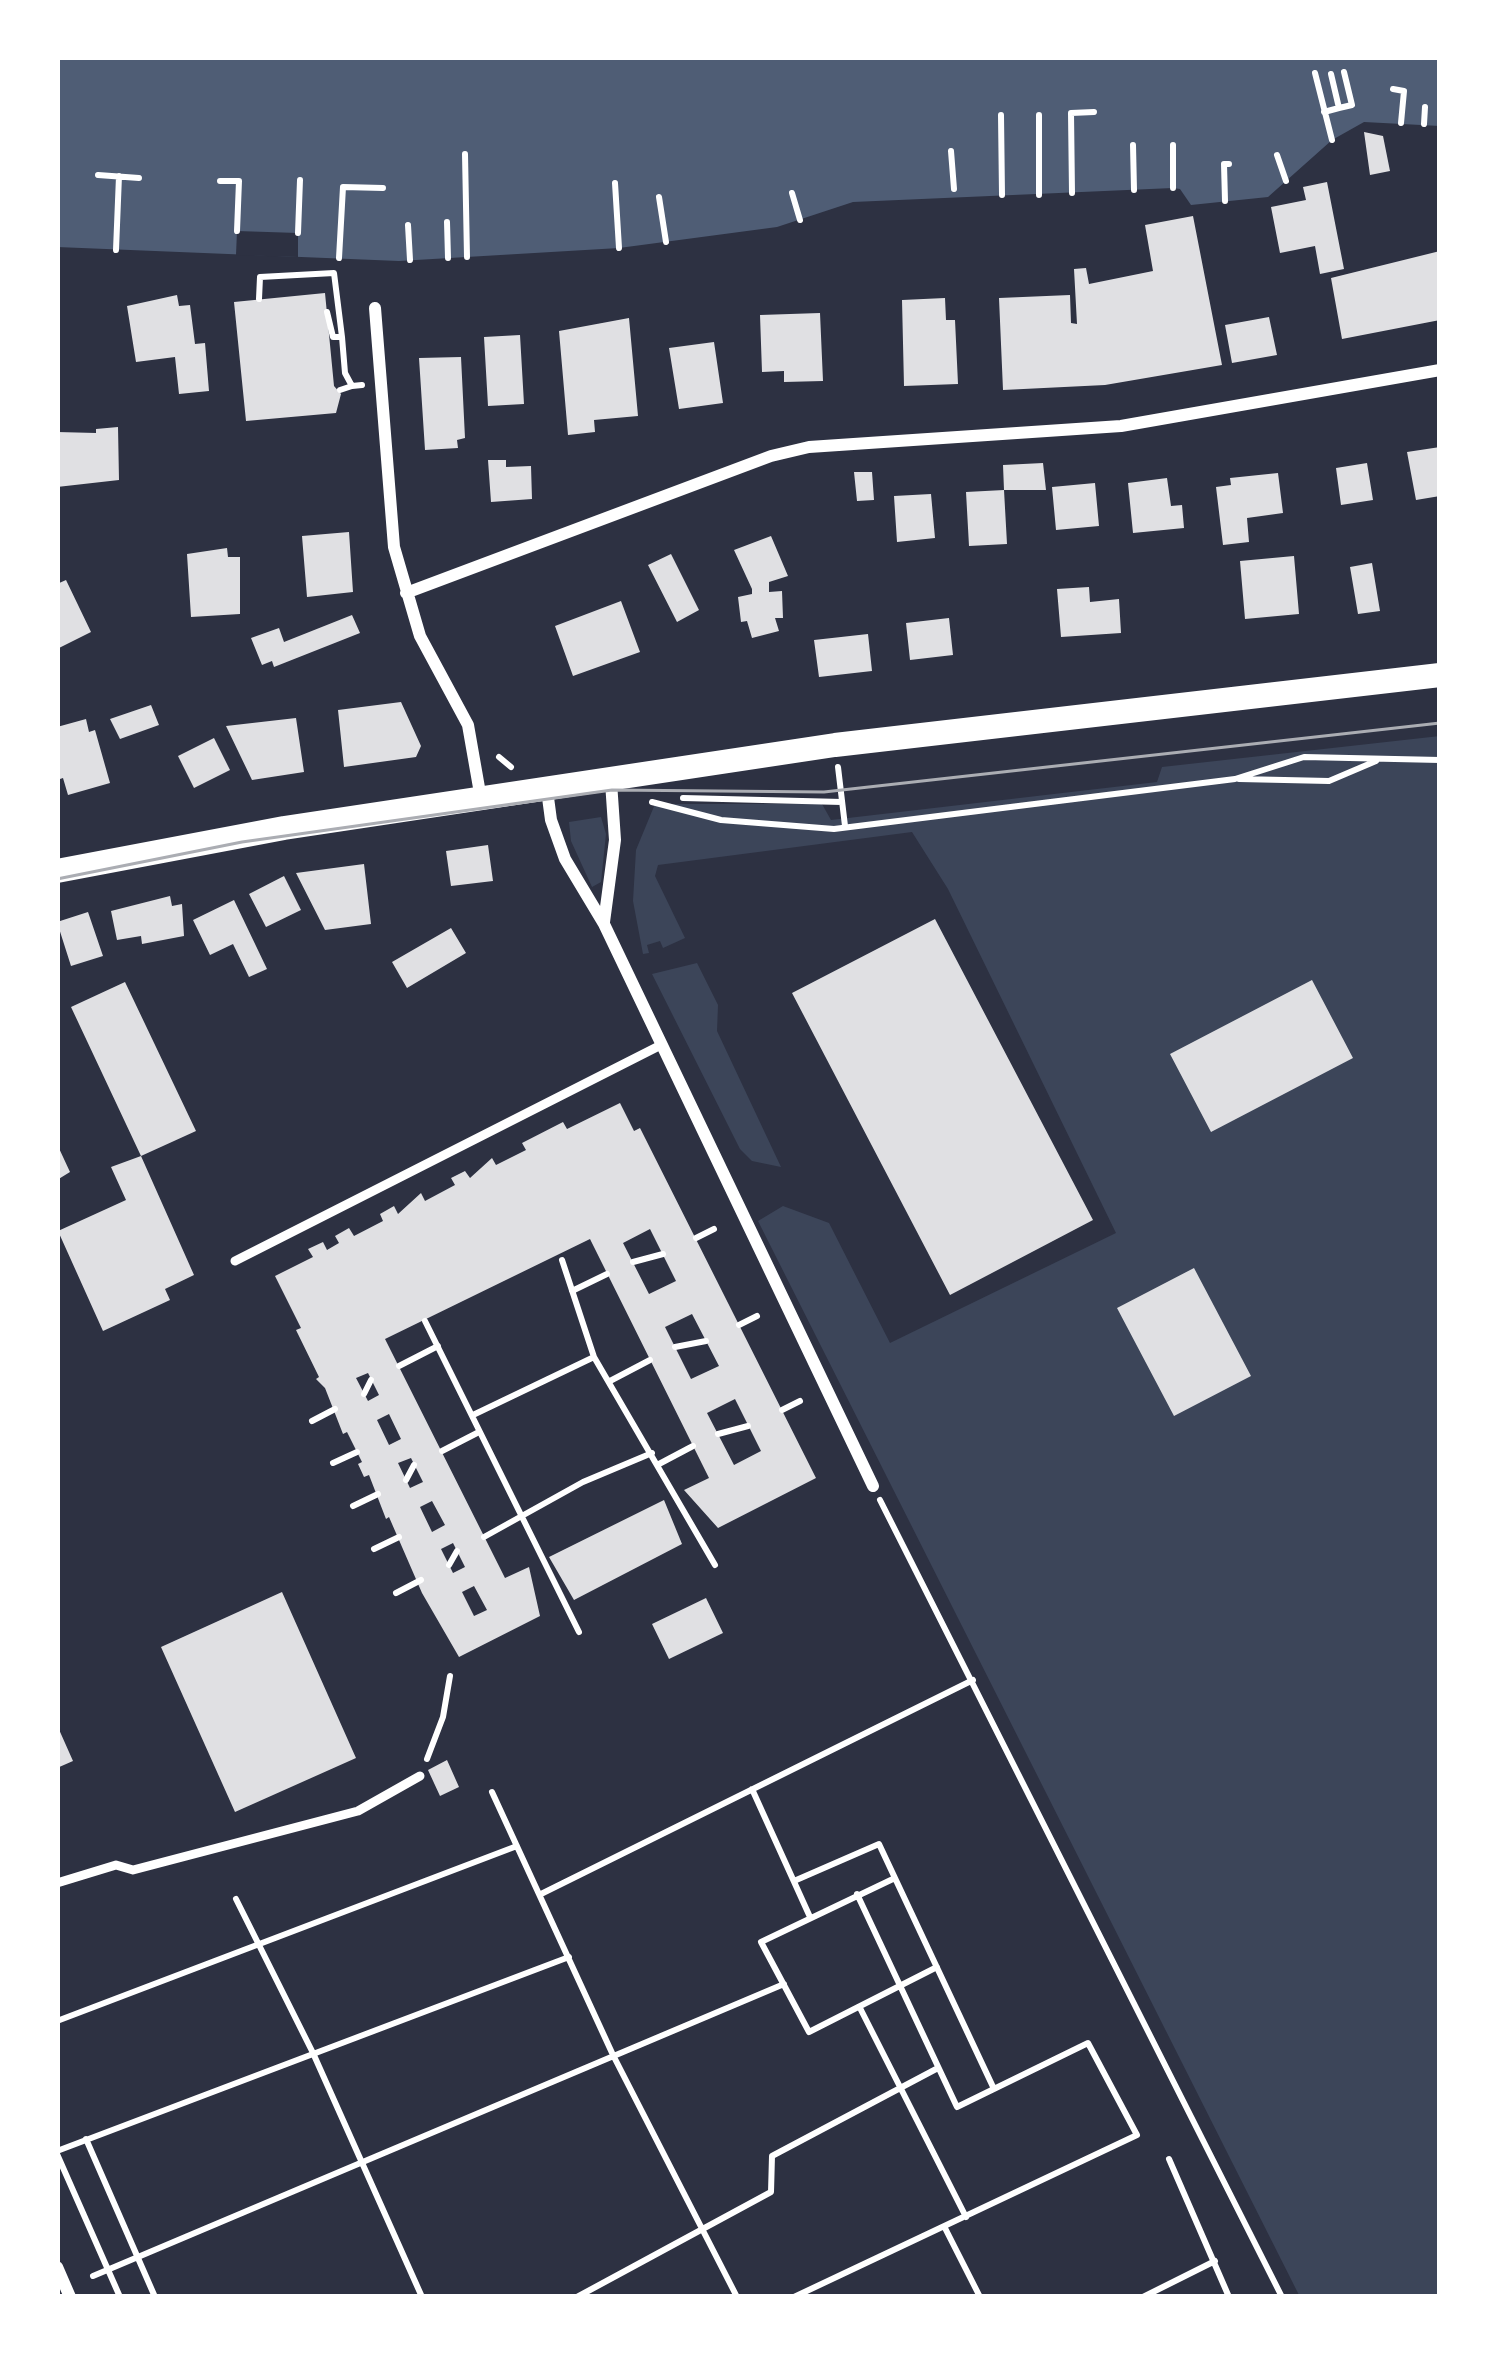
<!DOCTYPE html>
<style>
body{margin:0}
#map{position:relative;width:1497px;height:2354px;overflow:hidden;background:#2d3142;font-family:"DM Sans",sans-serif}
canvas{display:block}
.frame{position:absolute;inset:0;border:60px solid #fff;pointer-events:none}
</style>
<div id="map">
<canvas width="1497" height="2354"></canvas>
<div class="frame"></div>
</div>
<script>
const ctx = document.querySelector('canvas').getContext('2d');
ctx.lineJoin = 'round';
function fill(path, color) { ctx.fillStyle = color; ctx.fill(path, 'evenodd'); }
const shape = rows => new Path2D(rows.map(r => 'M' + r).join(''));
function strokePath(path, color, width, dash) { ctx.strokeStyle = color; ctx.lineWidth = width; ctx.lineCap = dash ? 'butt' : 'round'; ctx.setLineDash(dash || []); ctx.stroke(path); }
fill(shape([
 [1440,736,1440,2297,1300,2297,758,1221,783,1206,829,1223,890,1343,1116,1233,948,889,912,832,658,865,655,876,685,938,663,948,660,941,647,945,649,953,643,954,633,901,636,850,655,804,822,804,831,820,1157,782,1162,767],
 [601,817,606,834,601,882,592,887,571,841,569,822],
 [697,963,718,1005,717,1031,781,1167,752,1161,740,1149,652,974]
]), '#3c4559');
fill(shape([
 [57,57,1440,57,1440,126,1364,122,1332,140,1268,197,1191,205,1180,189,1173,188,853,202,777,227,619,248,399,261,57,247]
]), '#4f5d75');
fill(shape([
 [237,231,298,233,298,257,236,255]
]), '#2d3142');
fill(shape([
 [1364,132,1383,136,1390,171,1370,175],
 [1327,182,1344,269,1320,274,1315,246,1280,253,1271,207,1306,200,1303,187],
 [1193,216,1222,365,1105,385,1003,390,999,298,1070,295,1071,323,1077,324,1074,269,1086,268,1089,284,1153,271,1145,225],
 [1440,251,1440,320,1342,339,1331,278],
 [325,293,334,386,341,394,336,413,246,421,234,302],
 [177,295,179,306,190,305,195,344,205,343,209,391,179,394,175,357,136,362,127,306],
 [945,298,946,320,955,320,958,384,904,386,902,300],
 [820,313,823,381,784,382,784,371,762,372,760,315],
 [1269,317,1277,355,1232,363,1225,325],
 [629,318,638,416,594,420,595,432,568,435,559,331],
 [520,335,524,404,488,406,484,337],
 [714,342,723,403,679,409,669,348],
 [461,357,465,438,457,440,458,448,425,450,419,358],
 [118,427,119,480,57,487,57,432,96,433,96,429],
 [1440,447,1440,496,1416,500,1407,452],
 [488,460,506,460,506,467,531,466,532,499,491,502],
 [1043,463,1046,490,1004,490,1003,465],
 [1367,463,1373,500,1341,505,1336,468],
 [854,472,872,472,874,500,857,501],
 [1278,473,1283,513,1247,518,1249,542,1223,545,1216,487,1231,485,1230,478],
 [1167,478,1171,506,1182,505,1184,528,1133,533,1128,483],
 [1095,483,1099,526,1056,530,1052,487],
 [1004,490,1007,544,969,546,966,492],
 [931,494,935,538,897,542,894,496],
 [349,532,353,592,307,597,302,536],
 [771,536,788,576,769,582,769,592,782,591,783,618,775,618,779,631,752,638,747,621,741,622,738,597,752,594,752,589,734,550],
 [227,548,228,557,240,557,240,614,191,617,187,554],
 [671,554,699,610,677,622,648,565],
 [1294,556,1299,614,1245,619,1240,561],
 [1372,563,1380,611,1358,614,1350,567],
 [66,580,91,632,57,649,57,584],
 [1089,587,1090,602,1119,599,1121,633,1061,637,1057,589],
 [621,601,640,652,573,676,555,626],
 [352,615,360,633,274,667,272,661,262,665,251,638,279,628,284,642],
 [949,618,953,655,910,660,906,623],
 [868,634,872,671,819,677,814,640],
 [401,702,421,746,416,757,344,767,338,710],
 [151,705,159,725,120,739,110,719],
 [296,718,304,772,252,780,226,726],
 [86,719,89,732,95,730,110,783,68,795,63,778,57,780,57,727],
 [214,738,230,770,194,788,178,756],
 [488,845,493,881,451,886,446,851],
 [364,864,371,924,325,930,296,873],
 [284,876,301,910,266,927,249,894],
 [170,896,172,906,182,904,184,936,142,944,141,936,117,940,111,911],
 [234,900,267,969,249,977,233,944,210,955,193,920],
 [88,912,103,956,71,966,57,922],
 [935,919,1093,1220,950,1295,792,993],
 [451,928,466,953,407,988,392,962],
 [1312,980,1353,1058,1211,1132,1170,1054],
 [125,982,196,1131,141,1156,71,1007],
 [620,1103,634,1131,640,1128,816,1478,718,1528,684,1490,709,1478,590,1239,385,1339,505,1578,529,1567,540,1616,459,1657,422,1593,389,1517,386,1519,369,1475,364,1477,358,1464,362,1462,347,1432,343,1434,325,1388,316,1379,319,1377,296,1330,301,1328,275,1276,313,1257,308,1249,323,1242,327,1250,339,1243,335,1236,349,1228,354,1236,383,1221,380,1214,394,1206,398,1214,421,1193,425,1201,455,1185,451,1178,465,1171,470,1178,492,1158,496,1165,526,1150,522,1143,563,1122,567,1129],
 [650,1229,676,1281,649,1294,623,1243],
 [692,1314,719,1366,691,1379,665,1327],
 [368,1373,379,1395,368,1401,356,1378],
 [735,1399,761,1451,734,1465,707,1413],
 [389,1414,401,1439,389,1445,377,1420],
 [411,1458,423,1482,410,1488,398,1463],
 [432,1501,445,1525,432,1532,420,1507],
 [453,1543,465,1567,453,1573,441,1549],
 [474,1586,487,1610,474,1616,462,1592],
 [57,1144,70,1172,57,1180],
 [141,1156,194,1275,165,1289,170,1300,103,1331,58,1231,126,1200,111,1167],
 [1194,1268,1251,1376,1174,1416,1117,1308],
 [664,1500,682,1544,574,1600,549,1557],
 [282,1592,356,1758,235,1812,161,1647],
 [706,1598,723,1633,669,1659,652,1624],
 [57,1725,73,1761,57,1768],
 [447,1760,459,1787,440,1796,428,1770]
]), '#e0e0e3');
strokePath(shape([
 [1315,73,1332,140],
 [1393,89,1404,91,1401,123],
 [1339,108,1352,105,1344,72],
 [1324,112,1339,108,1331,74],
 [1001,115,1002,195],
 [1039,115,1039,195],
 [1424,124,1425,107],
 [1133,145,1134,190],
 [1173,145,1173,188],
 [951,151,954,189],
 [465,154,467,257],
 [1277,155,1286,181],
 [98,175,139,178],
 [220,181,239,181,237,231],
 [615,183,619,248],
 [792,193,800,220],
 [1072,193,1071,113,1094,112],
 [659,197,666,242],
 [1225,201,1224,164,1229,164],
 [447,222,448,258],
 [408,225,410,260],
 [298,233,300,180],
 [116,250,119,176],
 [339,258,343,187,383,188],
 [259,299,260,277,334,273,342,337],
 [327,312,333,337,342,337,345,373,352,386,362,385],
 [340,390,352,386],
 [499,757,511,767],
 [838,767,845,826],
 [1239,779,1329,781,1376,761],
 [683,798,842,802],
 [652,802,721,820,834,829,1235,779,1304,757,1440,760],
 [696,1238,714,1229],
 [562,1260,594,1357,715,1565],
 [633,1262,663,1254],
 [572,1291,607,1274],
 [425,1321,579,1632],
 [739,1325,757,1316],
 [675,1347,706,1341],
 [399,1366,438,1346],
 [610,1381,650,1360],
 [364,1394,371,1380],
 [782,1410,800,1401],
 [473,1415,594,1357],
 [312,1421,335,1409],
 [718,1434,748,1426],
 [442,1451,479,1432],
 [333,1463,357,1452],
 [659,1464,693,1446],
 [406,1480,414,1465],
 [880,1500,1282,2297],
 [353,1506,378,1494],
 [484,1537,583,1482,652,1453],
 [374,1549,399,1537],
 [449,1565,457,1551],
 [396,1593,421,1580],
 [427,1759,443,1717,450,1676],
 [752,1789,810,1917],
 [492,1792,613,2055,737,2297],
 [895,1878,761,1942,809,2032,937,1967],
 [794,1881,879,1844,994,2089],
 [541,1894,973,1680],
 [236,1899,313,2053,422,2297],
 [860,2008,966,2217],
 [57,2021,517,1846],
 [86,2139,155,2297],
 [57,2151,569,1957],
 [57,2154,120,2297],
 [1169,2159,1229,2297],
 [945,2228,980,2297],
 [93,2276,784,1984],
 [577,2297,771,2192,772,2156,938,2068],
 [794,2297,1137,2135,1088,2043,957,2107,857,1894],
 [1143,2297,1215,2261]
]), '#fff', 6);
strokePath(shape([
 [235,1261,659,1046],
 [57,1883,116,1865,133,1870,358,1811,420,1776]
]), '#fff', 9);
strokePath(shape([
 [375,308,394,547,420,636,468,725,481,799],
 [406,593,771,456,809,447,1121,426,1440,370],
 [547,790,551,820,565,859,604,924,873,1486],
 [604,922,615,840,611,782],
 [57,2267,70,2297]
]), '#fff', 12);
strokePath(shape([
 [57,871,284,828,835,745,1440,675]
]), '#fff', 24);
strokePath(shape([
 [57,879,242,842,612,790,824,792,1440,723]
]), '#abadb3', 3);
</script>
